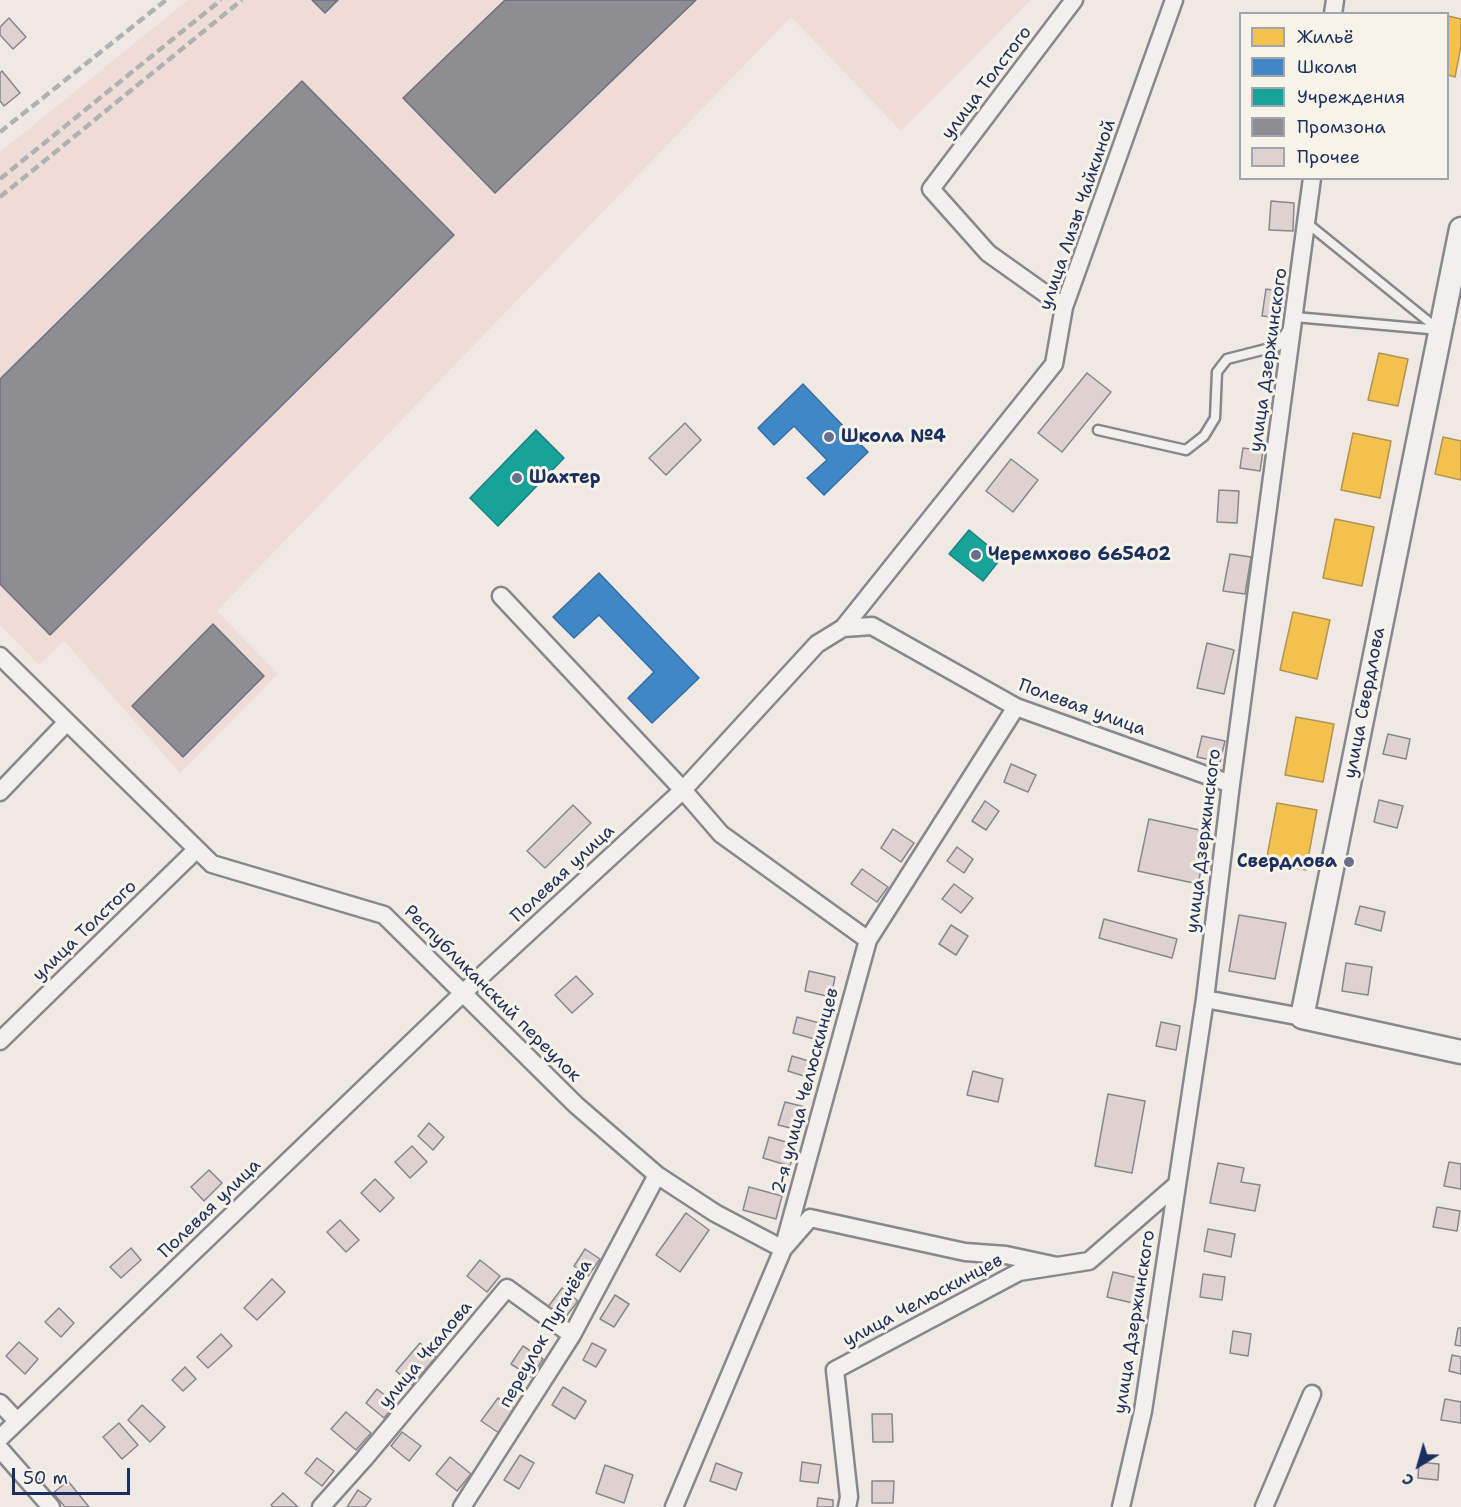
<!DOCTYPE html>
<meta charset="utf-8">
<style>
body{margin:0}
#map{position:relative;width:1461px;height:1507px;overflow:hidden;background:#f0e8e3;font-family:"Shantell Sans",sans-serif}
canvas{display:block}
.legend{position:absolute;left:1239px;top:12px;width:210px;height:168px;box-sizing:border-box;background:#f7f3e8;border:2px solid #9fa5b1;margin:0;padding:8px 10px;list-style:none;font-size:18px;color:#1b2f5e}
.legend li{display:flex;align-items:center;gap:12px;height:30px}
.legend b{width:30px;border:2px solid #9fa5b1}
.north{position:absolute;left:1389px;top:1435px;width:60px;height:60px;-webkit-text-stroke:4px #f7f3e8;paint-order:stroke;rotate:217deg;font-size:16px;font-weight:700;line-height:24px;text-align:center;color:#1b2f5e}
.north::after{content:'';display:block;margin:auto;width:21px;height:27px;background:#1b2f5e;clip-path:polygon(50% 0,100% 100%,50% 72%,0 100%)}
.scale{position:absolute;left:12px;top:1468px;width:118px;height:27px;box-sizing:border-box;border:3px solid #1b2f5e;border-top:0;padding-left:8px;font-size:18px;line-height:21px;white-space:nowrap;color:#1b2f5e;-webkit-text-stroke:4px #f7f3e8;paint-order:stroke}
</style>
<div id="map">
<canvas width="1461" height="1507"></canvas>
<ul class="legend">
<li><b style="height:16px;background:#f2c14e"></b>Жильё</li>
<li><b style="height:16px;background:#3f88c5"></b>Школы</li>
<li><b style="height:16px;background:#17a398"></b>Учреждения</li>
<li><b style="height:16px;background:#8d8d92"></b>Промзона</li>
<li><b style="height:16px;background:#dfd1cf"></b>Прочее</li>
</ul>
<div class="north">С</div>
<div class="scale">50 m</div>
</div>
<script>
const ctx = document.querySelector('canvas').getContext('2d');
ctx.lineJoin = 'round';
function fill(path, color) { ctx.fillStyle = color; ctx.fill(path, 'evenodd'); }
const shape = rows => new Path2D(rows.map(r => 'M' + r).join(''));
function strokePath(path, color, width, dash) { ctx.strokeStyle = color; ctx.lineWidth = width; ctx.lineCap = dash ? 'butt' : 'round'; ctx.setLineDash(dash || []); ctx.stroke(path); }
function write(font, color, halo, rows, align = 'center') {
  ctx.font = font + ' "Shantell Sans",sans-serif'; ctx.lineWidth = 6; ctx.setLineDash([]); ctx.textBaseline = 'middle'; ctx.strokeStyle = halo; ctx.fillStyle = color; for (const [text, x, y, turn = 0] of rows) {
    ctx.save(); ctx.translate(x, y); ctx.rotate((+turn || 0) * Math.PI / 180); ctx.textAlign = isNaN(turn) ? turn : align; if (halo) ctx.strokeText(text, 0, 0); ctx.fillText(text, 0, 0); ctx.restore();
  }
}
fill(shape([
 [188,0,1031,0,901,131,791,17,217,611,278,674,180,773,64,641,39,665,0,625,0,152]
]), '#efdcd7');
const homes = shape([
 [1448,16,1461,19,1461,46,1455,77,1448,75,1448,16],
 [1379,353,1408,359,1398,406,1368,400,1379,353],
 [1353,433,1391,441,1380,498,1341,490,1353,433],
 [1443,437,1461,441,1461,480,1435,474,1443,437],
 [1335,519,1374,527,1362,586,1323,578,1335,519],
 [1293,612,1330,620,1317,679,1280,670,1293,612],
 [1296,717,1334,724,1323,782,1285,775,1296,717],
 [1277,803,1317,810,1306,870,1266,862,1277,803]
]);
fill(homes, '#f2c14e');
strokePath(homes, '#b29553', 1.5);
const schools = shape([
 [803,384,868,452,824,495,807,478,827,460,794,426,774,445,758,428,803,384],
 [599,573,699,678,652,723,628,698,654,672,599,615,574,638,553,617,599,573]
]);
fill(schools, '#3f88c5');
strokePath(schools, '#346da6', 1.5);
const public = shape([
 [536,430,564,458,498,526,470,498,536,430],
 [969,530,1002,557,983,581,949,554,969,530]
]);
fill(public, '#17a398');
strokePath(public, '#188087', 1.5);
const industry = shape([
 [312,0,338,0,325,13,312,0],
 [505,0,696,0,495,193,403,98,505,0],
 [302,81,454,235,50,635,0,584,0,379,302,81],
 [213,624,264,676,183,757,132,706,213,624]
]);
fill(industry, '#8d8d92');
strokePath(industry, '#6b7182', 1.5);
const building = shape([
 [9,18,26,37,13,49,0,35,0,27,9,18],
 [2,71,20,93,4,106,0,101,0,73,2,71],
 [1271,201,1294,203,1293,231,1269,230,1271,201],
 [1266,289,1285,292,1281,318,1262,316,1266,289],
 [1087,373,1111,392,1062,452,1038,433,1087,373],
 [685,423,701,440,666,475,649,458,685,423],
 [1243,448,1263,451,1260,471,1240,468,1243,448],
 [1011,459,1038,480,1013,512,986,491,1011,459],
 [1219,490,1239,491,1237,523,1217,522,1219,490],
 [1230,554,1251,557,1245,594,1223,591,1230,554],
 [1207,643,1234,650,1224,694,1197,688,1207,643],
 [1388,734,1410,739,1406,759,1383,754,1388,734],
 [1202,736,1225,741,1220,762,1197,757,1202,736],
 [1011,764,1036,775,1028,792,1004,782,1011,764],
 [1379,800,1403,806,1397,828,1374,822,1379,800],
 [985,801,999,811,986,830,972,821,985,801],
 [573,805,591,823,545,868,527,851,573,805],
 [1149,819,1209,832,1198,884,1138,871,1149,819],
 [893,829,914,843,901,862,881,848,893,829],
 [957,847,973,859,964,873,947,861,957,847],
 [862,869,888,887,877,902,851,884,862,869],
 [954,884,973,898,961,913,942,899,954,884],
 [1360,906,1385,912,1381,931,1355,924,1360,906],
 [1239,915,1286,923,1275,979,1229,971,1239,915],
 [1104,919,1177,939,1172,958,1099,938,1104,919],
 [951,925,968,936,956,955,939,944,951,925],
 [1346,963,1372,967,1368,995,1342,991,1346,963],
 [809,971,835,977,831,997,805,991,809,971],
 [576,976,593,994,572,1013,555,995,576,976],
 [797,1017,823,1024,818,1040,793,1033,797,1017],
 [1161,1022,1180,1026,1176,1050,1156,1046,1161,1022],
 [792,1056,812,1062,807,1077,788,1071,792,1056],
 [973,1071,1003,1079,998,1102,967,1095,973,1071],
 [1108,1094,1145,1101,1132,1173,1095,1166,1108,1094],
 [785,1102,805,1107,799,1130,778,1125,785,1102],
 [429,1123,444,1137,433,1150,418,1136,429,1123],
 [769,1137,796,1145,790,1166,763,1158,769,1137],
 [412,1146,427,1162,410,1178,395,1162,412,1146],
 [1449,1162,1461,1164,1461,1189,1444,1186,1449,1162],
 [1218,1163,1244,1168,1241,1182,1260,1185,1255,1211,1210,1203,1218,1163],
 [209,1170,222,1183,204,1201,191,1187,209,1170],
 [375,1179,394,1198,380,1212,361,1193,375,1179],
 [749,1187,782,1196,776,1219,743,1210,749,1187],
 [1437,1207,1460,1211,1457,1231,1433,1227,1437,1207],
 [686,1213,709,1230,680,1272,656,1255,686,1213],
 [340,1220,359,1240,346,1252,327,1232,340,1220],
 [1208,1229,1235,1234,1231,1257,1204,1251,1208,1229],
 [131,1248,141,1260,121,1278,110,1267,131,1248],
 [585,1249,600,1259,588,1276,574,1266,585,1249],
 [480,1260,500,1276,487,1292,467,1276,480,1260],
 [1113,1272,1142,1279,1137,1304,1107,1297,1113,1272],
 [1203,1274,1225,1277,1222,1300,1200,1297,1203,1274],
 [272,1279,285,1292,257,1320,244,1308,272,1279],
 [562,1288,578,1301,564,1319,548,1307,562,1288],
 [615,1295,629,1304,614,1327,600,1319,615,1295],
 [59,1308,74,1323,61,1337,45,1322,59,1308],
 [1458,1328,1461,1328,1461,1346,1455,1345,1458,1328],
 [1233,1331,1251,1334,1248,1356,1230,1353,1233,1331],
 [221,1334,232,1346,208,1368,197,1357,221,1334],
 [19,1342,38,1359,25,1374,6,1356,19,1342],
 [420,1343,436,1357,412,1385,396,1371,420,1343],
 [592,1343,606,1350,596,1367,583,1360,592,1343],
 [523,1346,543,1359,531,1377,511,1364,523,1346],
 [1452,1355,1461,1357,1461,1374,1449,1371,1452,1355],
 [185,1367,196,1379,183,1391,172,1380,185,1367],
 [563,1387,586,1401,575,1419,552,1405,563,1387],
 [377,1389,396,1404,384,1418,366,1403,377,1389],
 [498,1398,515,1409,499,1433,481,1421,498,1398],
 [1445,1399,1461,1402,1461,1423,1441,1420,1445,1399],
 [142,1405,165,1427,150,1442,128,1420,142,1405],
 [346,1412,371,1433,356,1450,331,1429,346,1412],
 [872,1414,892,1414,893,1442,873,1442,872,1414],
 [119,1423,138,1445,122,1459,103,1437,119,1423],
 [402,1432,421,1446,409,1461,391,1446,402,1432],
 [520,1455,534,1463,519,1489,504,1480,520,1455],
 [450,1457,471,1474,457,1491,436,1474,450,1457],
 [317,1458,334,1471,322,1486,305,1473,317,1458],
 [802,1462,821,1465,818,1483,800,1481,802,1462],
 [1419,1462,1439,1464,1438,1480,1418,1478,1419,1462],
 [716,1463,742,1473,736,1490,710,1481,716,1463],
 [605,1465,633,1475,624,1503,596,1493,605,1465],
 [68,1481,89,1507,65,1507,53,1493,68,1481],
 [872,1481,894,1481,893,1503,872,1503,872,1481],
 [358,1490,371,1499,365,1507,347,1507,358,1490],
 [283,1493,298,1507,273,1507,271,1505,283,1493],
 [818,1498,833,1500,833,1507,817,1507,818,1498]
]);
fill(building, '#dfd1cf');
strokePath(building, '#87878e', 1.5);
const lane = shape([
 [1307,223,1439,330],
 [1098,430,1186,450,1204,436,1215,418,1217,372,1227,359,1278,346,1295,317,1440,330]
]);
const street = shape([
 [1333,14,1335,0],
 [1064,307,988,253,931,189,1074,0],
 [501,596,683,790,721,834,868,940],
 [843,628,1054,364,1064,307,1174,0],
 [0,656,212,864,384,915,576,1105,657,1175,715,1213,783,1249,810,1218,965,1252,1006,1255,1057,1266],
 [0,792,67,722],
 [1205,999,1302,1017],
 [0,1041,197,849],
 [0,1403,17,1421],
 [0,1438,464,992,683,790,817,644,843,628,872,626,1016,707,1231,784],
 [0,1449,51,1507],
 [321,1507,364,1459,507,1288,572,1335],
 [462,1507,572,1335,657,1175],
 [674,1507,783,1249,868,940,1016,707],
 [847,1507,849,1497,835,1370,1019,1272,1089,1261,1175,1186],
 [1121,1507,1143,1411,1205,999,1231,784,1312,178],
 [1264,1507,1312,1394]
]);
const secondary = shape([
 [1461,229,1302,1017,1461,1052]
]);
strokePath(lane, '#87878e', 13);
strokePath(street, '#87878e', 21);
strokePath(secondary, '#87878e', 27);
strokePath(lane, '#f2f0ec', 8);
strokePath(street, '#f2f0ec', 16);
strokePath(secondary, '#f2f0ec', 22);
strokePath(shape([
 [0,132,166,0],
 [0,179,221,0],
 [0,197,242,0]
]), '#b0b1b3', 4.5, [9, 4.5]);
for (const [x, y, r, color] of [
 [829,437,6,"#66708d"],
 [517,478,6,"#66708d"],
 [976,555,6,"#66708d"],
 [1349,862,6,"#66708d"]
]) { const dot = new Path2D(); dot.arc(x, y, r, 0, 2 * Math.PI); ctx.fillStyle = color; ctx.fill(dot); strokePath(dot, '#f7f3e8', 2); }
write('18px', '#1b2f5e', '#f7f3e8', [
 ["улица Толстого",987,83,-53],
 ["улица Лизы Чайкиной",1078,215,-71],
 ["улица Дзержинского",1269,360,-82],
 ["улица Свердлова",1365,703,-79],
 ["Полевая улица",1082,708,20],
 ["улица Дзержинского",1204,841,-83],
 ["Полевая улица",563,874,-43],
 ["улица Толстого",85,931,-44],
 ["Республиканский переулок",492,994,45],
 ["2-я улица Челюскинцев",806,1091,-75],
 ["Полевая улица",210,1209,-44],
 ["улица Челюскинцев",923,1301,-28],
 ["улица Дзержинского",1135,1322,-81],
 ["переулок Пугачёва",546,1334,-60],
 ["улица Чкалова",426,1355,-50]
]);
write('bold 18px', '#1b2f5e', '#f7f3e8', [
 ["Школа №4",841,437],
 ["Шахтер",529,478],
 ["Черемхово 665402",988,555],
 ["Свердлова",1337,862,"right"]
], 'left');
</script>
